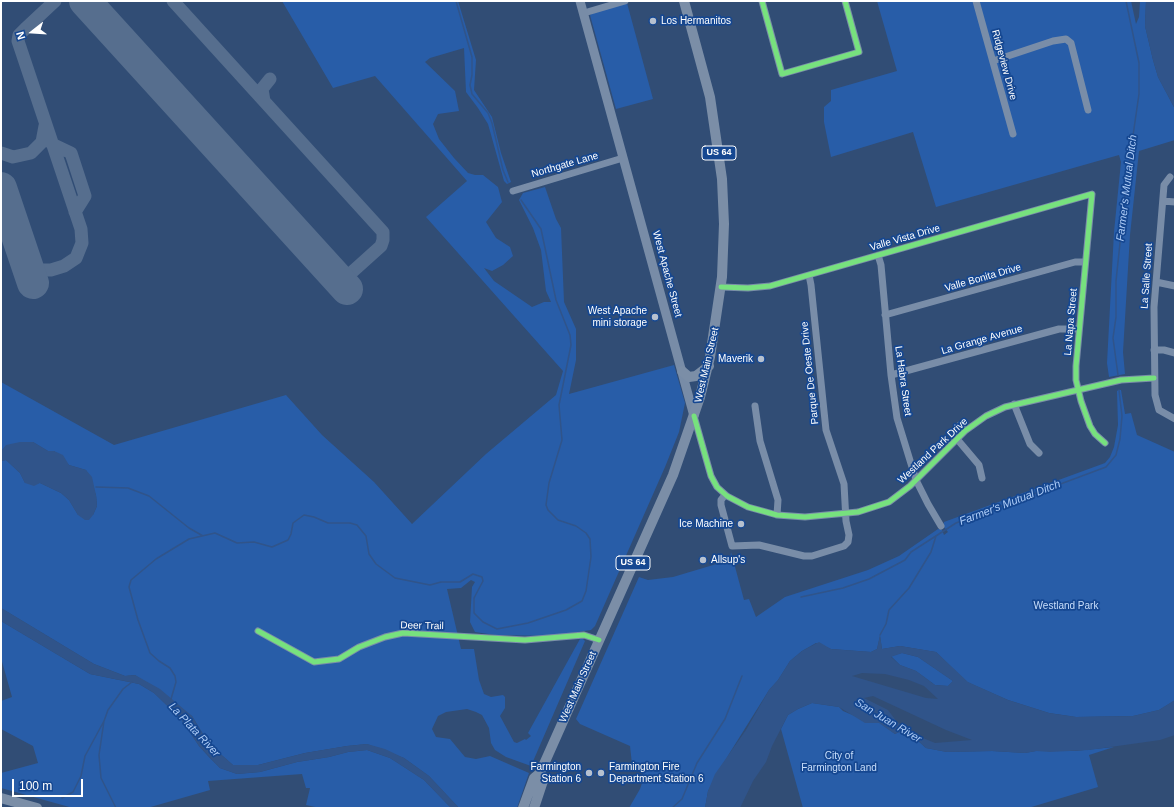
<!DOCTYPE html>
<style>
body{margin:0}
#map{position:relative;width:1176px;height:809px;overflow:hidden;background:#314d75;font-family:Arial,sans-serif}
canvas{display:block}
.frame{position:absolute;inset:0;border:2px solid #fff;pointer-events:none}
.north{position:absolute;left:12px;top:12px;width:40px;height:40px;-webkit-text-stroke:3px #154791;paint-order:stroke;rotate:253deg;font-size:11px;font-weight:700;line-height:16px;text-align:center;color:#fff}
.north::after{content:'';display:block;margin:auto;width:14px;height:18px;background:#fff;clip-path:polygon(50% 0,100% 100%,50% 72%,0 100%)}
.scale{position:absolute;left:12px;top:779px;width:71px;height:18px;box-sizing:border-box;border:2px solid #fff;border-top:0;padding-left:5px;font-size:12px;line-height:14px;white-space:nowrap;color:#fff;-webkit-text-stroke:3px #154791;paint-order:stroke}
</style>
<div id="map">
<canvas width="1176" height="809"></canvas>
<div class="frame"></div>
<div class="north">N</div>
<div class="scale">100 m</div>
</div>
<script>
const ctx = document.querySelector('canvas').getContext('2d');
ctx.lineJoin = 'round';
function fill(path, color) { ctx.fillStyle = color; ctx.fill(path, 'evenodd'); }
const shape = rows => new Path2D(rows.map(r => 'M' + r).join(''));
function strokePath(path, color, width, dash) { ctx.strokeStyle = color; ctx.lineWidth = width; ctx.lineCap = dash ? 'butt' : 'round'; ctx.setLineDash(dash || []); ctx.stroke(path); }
function write(font, color, halo, rows, align = 'center') {
  ctx.font = font + ' Arial,sans-serif'; ctx.lineWidth = 3.5; ctx.setLineDash([]); ctx.textBaseline = 'middle'; ctx.strokeStyle = halo; ctx.fillStyle = color; for (const [text, x, y, turn = 0] of rows) {
    ctx.save(); ctx.translate(x, y); ctx.rotate((+turn || 0) * Math.PI / 180); ctx.textAlign = isNaN(turn) ? turn : align; if (halo) ctx.strokeText(text, 0, 0); ctx.fillText(text, 0, 0); ctx.restore();
  }
}
fill(shape([
 [282,1,458,1,476,60,474,90,492,117,501,153,511,182,507,184,504,181,488,124,478,108,466,92,464,48,430,58,425,62,455,91,459,111,438,114,433,124,439,139,454,158,468,173,475,175,483,175,498,187,502,202,486,222,496,238,510,247,513,256,503,265,492,271,484,268,494,281,532,307,544,302,551,302,546,291,541,250,533,228,519,200,523,193,545,187,556,219,561,228,564,302,576,329,576,360,569,394,674,365,685,403,679,432,665,467,595,626,591,630,551,636,495,635,475,632,470,622,472,587,475,582,471,580,461,588,447,589,461,649,474,649,479,680,484,694,491,697,503,695,505,697,505,708,500,716,514,742,517,743,525,739,526,740,531,736,528,733,580,639,582,638,585,641,531,766,506,757,495,750,491,743,489,728,482,715,476,712,467,709,446,712,438,716,432,729,436,737,450,739,465,757,476,759,490,756,529,773,517,808,459,808,429,776,404,758,367,744,347,746,305,753,258,765,233,765,209,744,192,716,135,675,125,676,94,664,1,608,1,461,6,460,20,473,25,483,40,483,61,493,69,500,78,515,93,515,97,506,96,495,86,470,69,465,54,451,48,451,33,442,1,452,1,382,114,445,286,395,322,435,374,482,412,524,486,454,556,395,563,371,426,217,467,181,375,76,333,88],
 [877,1,1131,1,1136,24,1139,17,1140,1,1146,1,1145,26,1153,60,1158,77,1175,109,1175,140,1139,151,1130,235,1123,352,1125,374,1109,377,1107,363,1114,232,1121,162,1119,155,936,207,913,132,831,157,824,122,824,107,831,101,831,90,897,71],
 [627,3,653,99,616,109,590,15,593,13],
 [1119,390,1121,390,1125,414,1131,413,1137,435,1175,452,1175,700,1172,702,1159,710,1133,716,1076,717,1049,713,1008,700,967,682,936,652,900,646,882,649,880,636,877,649,871,652,831,649,816,643,802,651,790,661,778,680,769,690,729,754,708,791,705,808,629,808,640,789,644,777,642,771,632,764,630,746,580,724,576,719,639,577,648,580,673,577,730,560,731,552,744,600,749,599,756,617,785,597,868,570,899,556,938,529,942,530,944,535,948,532,943,526,944,522,1105,463,1110,457,1114,447,1118,425,1117,391],
 [1,621,90,674,139,684,154,693,181,719,199,746,208,756,220,768,237,774,260,772,297,762,329,757,348,752,367,750,390,758,424,780,451,808,320,808,306,805,310,788,306,788,302,774,208,781,210,790,147,808,73,808,1,788,1,773,38,763,33,746,1,729,1,701,12,697,1,658],
 [902,653,918,657,953,681,948,686,935,685,916,671,900,665,891,656],
 [812,703,839,707,843,711,869,722,880,723,895,734,899,732,915,738,926,748,947,752,992,751,1025,753,1036,751,1075,751,1114,747,1089,755,1098,787,1028,808,803,808,781,729,788,715,798,709]
]), '#285da8');
fill(shape([
 [1146,1,1175,1,1175,109,1158,77,1153,60,1145,26],
 [20,442,33,442,48,451,54,451,63,455,69,465,86,470,92,477,96,495,97,506,93,515,89,520,85,520,78,515,69,500,61,493,40,483,34,486,25,483,20,473,6,460,1,461,1,451,6,445],
 [1,608,94,664,125,676,135,675,160,689,192,716,209,744,233,765,258,765,305,753,347,746,367,744,385,749,404,758,429,776,459,808,451,808,424,780,390,758,367,750,348,752,329,757,297,762,260,772,237,774,220,768,199,746,181,719,154,693,139,684,90,674,1,621],
 [880,635,882,649,900,646,936,652,968,682,1008,700,1049,713,1076,717,1133,716,1159,710,1175,700,1175,735,1160,740,1089,750,1050,752,1036,751,1025,753,992,751,947,752,926,748,915,738,899,732,895,734,879,723,865,723,839,707,812,703,798,709,788,715,772,746,766,762,753,781,740,808,705,808,708,791,715,774,746,730,769,690,778,680,790,661,802,651,819,642,831,649,871,652,877,649],
 [902,653,918,657,953,681,948,686,935,685,916,671,900,665,891,657],
 [862,673,885,674,909,680,924,686,938,699,926,698,852,676],
 [873,696,946,730,972,740,935,743,923,738,897,722,888,710,864,698]
]), '#30548a');
strokePath(shape([
 [456,1,472,57,472,75,470,85,472,94,488,113,492,123,503,170,508,182],
 [1118,375,1113,338,1116,317,1116,281,1127,177,1139,94,1139,63,1126,1],
 [96,487,128,488,149,496,189,528,203,536],
 [801,597,843,588,869,579,905,560,911,552,956,523,1106,467,1116,455,1120,439,1122,416,1119,390],
 [880,635,886,624,889,610,909,588,931,552,936,536],
 [171,699,176,682,175,676,170,668,159,661,150,653,138,620,129,587,131,580,156,559,189,539,215,533,237,543,254,542,272,547,288,540,291,534,293,523,304,515,314,517,328,523,350,523,357,525,366,536,369,554,376,564,395,578,430,585,441,582,460,582,473,574,482,577,483,581,474,598,474,613,483,622,497,629,528,623,566,610,582,601,586,591,591,557,590,539,586,533,576,526,558,520,548,510,546,505,549,483,562,440,559,405,571,345,570,335,556,300,541,229,521,200],
 [62,798,73,792,81,776,85,756,104,721],
 [116,808,101,778,99,755,104,721,108,710,123,689,132,682],
 [672,808,682,799,697,763,725,719,742,676]
]), '#30548a', 1.5);
strokePath(shape([
 [173,1,383,232,383,240,381,246,341,282],
 [264,101,262,89,270,79],
 [52,144,71,153,85,196,75,212],
 [1,153,13,157,31,153,42,142,45,126],
 [22,251,34,267,40,270,51,270,64,266,76,258,82,243,81,229,18,41,19,35,25,29,55,1]
]), '#566e8e', 13);
strokePath(shape([
 [85,1,347,289],
 [1,188,33,283]
]), '#566e8e', 32);
strokePath(shape([
 [762,1,782,74,859,52,845,1],
 [976,1,1013,134],
 [584,13,625,1],
 [993,61,1053,41,1066,39,1071,43,1088,110],
 [1170,177,1164,185,1154,307,1155,395,1159,410,1175,419],
 [513,191,623,158],
 [1163,201,1175,202],
 [878,255,881,265,891,375,897,418,916,480,928,504,941,526],
 [1156,282,1175,286],
 [721,287,748,288,770,286,1092,194,1076,366,1076,380,1081,401,1090,426,1095,434,1105,443],
 [885,315,1075,262,1085,262],
 [1154,350,1164,350,1175,353],
 [891,375,1059,329,1079,329],
 [1014,404,1030,444,1039,453],
 [755,406,760,441,778,500,777,515],
 [694,416,711,476,717,487,727,496,748,507,777,515,805,517,826,515,858,512,889,502,910,486,965,431,986,416,1005,407,1121,380,1154,378],
 [960,425,965,431],
 [957,439,979,465,982,478],
 [725,495,721,500,721,505,732,546,759,545,804,556,812,556,844,546,848,542,849,535,846,521,844,484,826,430,824,411,811,285,809,275],
 [258,631,314,662,339,659,359,647,385,637,403,633,525,640,584,635,599,640]
]), '#798da8', 7);
strokePath(shape([
 [580,1,694,416]
]), '#788ca7', 9);
strokePath(shape([
 [682,371,689,377,696,376,709,366],
 [1,798,37,808],
 [523,808,534,778,540,773,673,475,700,397,710,357,722,277,724,224,722,179,710,97,684,1],
 [534,808,543,781,540,773]
]), '#7b8ea7', 10);
strokePath(shape([
 [762,1,782,74,859,52,845,1],
 [721,287,748,288,770,286,1092,194,1076,366,1076,380,1081,401,1090,426,1095,434,1105,443],
 [694,416,711,476,717,487,727,496,748,507,777,515,805,517,826,515,858,512,889,502,910,486,965,431,986,416,1005,407,1121,380,1154,378],
 [258,631,314,662,339,659,359,647,385,637,403,633,525,640,584,635,599,640]
]), '#77e17e', 5);
for (const [x, y, r, color] of [
 [653,21,4,"#b7c1cf"],
 [655,317,4,"#b7c1cf"],
 [761,359,4,"#b7c1cf"],
 [741,524,4,"#b7c1cf"],
 [703,560,4,"#b7c1cf"],
 [589,773,4,"#b7c1cf"],
 [601,773,4,"#b7c1cf"]
]) { const dot = new Path2D(); dot.arc(x, y, r, 0, 2 * Math.PI); ctx.fillStyle = color; ctx.fill(dot); strokePath(dot, '#154791', 1.5); }
for (const [x, y, w] of [
 [719,153,34],
 [633,563,34]
]) { const box = new Path2D(); box.roundRect(x - w / 2, y - 7, w, 14, 3); ctx.fillStyle = '#154791'; ctx.fill(box); strokePath(box, '#fff', 1); }
write('bold 9px', '#fff', null, [
 ["US 64",719,153],
 ["US 64",633,563]
]);
write('10px', '#fff', '#154791', [
 ["Los Hermanitos",661,21,"left"],
 ["West Apache",647,311],
 ["mini storage",647,323],
 ["Maverik",753,359],
 ["Ice Machine",733,524],
 ["Allsup's",711,560,"left"],
 ["Farmington",581,767],
 ["Station 6",581,779],
 ["Farmington Fire",609,767,"left"],
 ["Department Station 6",609,779,"left"]
], 'right');
write('10px', '#fff', '#154791', [
 ["Ridgeview Drive",1004,65,75],
 ["Northgate Lane",565,165,-16],
 ["Valle Vista Drive",905,238,-16],
 ["West Apache Street",667,274,75],
 ["La Salle Street",1147,276,-86],
 ["Valle Bonita Drive",983,278,-16],
 ["La Napa Street",1071,322,-85],
 ["La Grange Avenue",982,340,-16],
 ["West Main Street",707,365,-77],
 ["Parque De Oeste Drive",810,373,-96],
 ["La Habra Street",903,381,82],
 ["Westland Park Drive",933,451,-43],
 ["Deer Trail",422,626,1],
 ["West Main Street",578,687,-66]
]);
write('10px', '#c9dffc', '#154791', [
 ["Westland Park",1066,606],
 ["City of",839,756],
 ["Farmington Land",839,768]
]);
write('italic 11px', '#aecdf8', '#154791', [
 ["Farmer's Mutual Ditch",1127,188,-83],
 ["Farmer's Mutual Ditch",1010,503,-21],
 ["San Juan River",888,721,31],
 ["La Plata River",194,730,47]
]);
</script>
